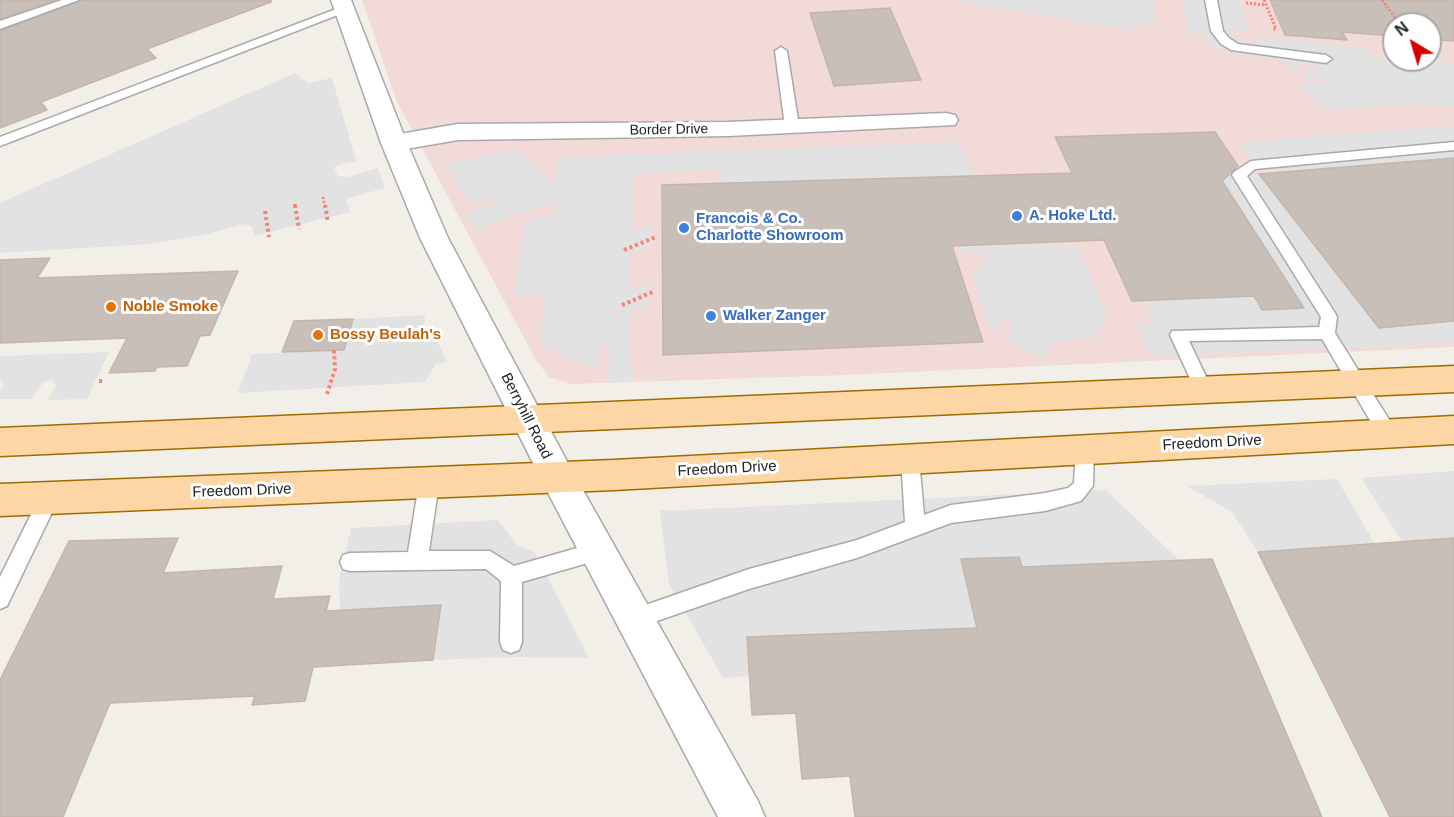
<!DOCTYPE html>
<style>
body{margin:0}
#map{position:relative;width:1454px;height:817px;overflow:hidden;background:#f2efe9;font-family:Helvetica,sans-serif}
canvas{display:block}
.north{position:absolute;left:1382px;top:12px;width:60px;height:60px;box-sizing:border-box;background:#fff;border:2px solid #a7a7a7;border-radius:50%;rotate:322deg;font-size:16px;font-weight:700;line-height:24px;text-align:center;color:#222}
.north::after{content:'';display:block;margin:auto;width:21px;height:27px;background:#d40000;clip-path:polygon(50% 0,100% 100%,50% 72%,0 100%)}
</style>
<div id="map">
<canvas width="1454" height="817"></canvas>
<div class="north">N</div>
</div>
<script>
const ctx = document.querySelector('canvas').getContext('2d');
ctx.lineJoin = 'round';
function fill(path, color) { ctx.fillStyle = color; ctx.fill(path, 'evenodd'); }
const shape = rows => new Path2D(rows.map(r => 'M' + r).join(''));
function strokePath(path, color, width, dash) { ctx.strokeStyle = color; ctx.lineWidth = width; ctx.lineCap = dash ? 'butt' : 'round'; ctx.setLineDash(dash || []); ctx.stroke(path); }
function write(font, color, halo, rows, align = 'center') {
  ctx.font = font + ' Helvetica,sans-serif'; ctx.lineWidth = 6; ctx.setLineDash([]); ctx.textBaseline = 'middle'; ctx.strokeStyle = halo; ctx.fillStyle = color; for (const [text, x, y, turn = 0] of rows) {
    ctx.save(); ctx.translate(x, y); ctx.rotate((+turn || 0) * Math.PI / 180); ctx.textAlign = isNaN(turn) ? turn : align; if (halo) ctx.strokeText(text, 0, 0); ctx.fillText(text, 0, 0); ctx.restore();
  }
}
fill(shape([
 [362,0,1454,0,1454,347,845,375,571,384,549,377,536,360,397,102],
 [1394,24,1430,24,1430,60,1394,60]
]), '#f2dad9');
fill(shape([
 [951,0,1156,0,1155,26,1138,23,1133,31],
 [1183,0,1240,0,1248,31,1228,29,1234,37,1251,45,1260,46,1258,37,1365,48,1369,55,1385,59,1389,57,1384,49,1394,50,1394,60,1430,60,1430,53,1438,54,1443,62,1454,64,1454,108,1418,104,1323,110,1299,83,1325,82,1326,81,1323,79,1308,78,1304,69,1313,70,1319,67,1300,63,1299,70,1292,69,1290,63,1286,61,1244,55,1211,46,1208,36,1189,33],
 [295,73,308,83,332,78,356,161,335,166,335,171,338,176,348,177,378,168,385,188,346,199,350,212,254,236,252,226,244,224,199,236,149,244,0,253,0,203],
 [1454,126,1454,158,1263,173,1239,142],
 [959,142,975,175,722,183,719,170,634,173,634,224,628,226,634,231,651,223,652,246,629,256,629,287,634,289,649,283,651,305,634,311,629,316,628,344,635,381,608,383,609,348,605,345,598,347,597,365,587,365,540,345,545,297,538,292,519,299,514,291,525,222,552,214,556,209,553,204,546,204,511,216,476,232,465,214,495,203,495,200,491,198,471,204,446,164,517,149,554,185,558,157],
 [1259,174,1379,328,1454,321,1454,341,1391,346,1152,356,1137,325,1156,324,1145,300,1254,296,1303,308,1219,176],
 [1044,242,1058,249,1067,243,1078,248,1108,317,1096,332,1099,337,1064,340,1052,345,1046,354,1047,361,1005,340,1011,334,1009,321,1003,319,991,333,972,275,987,257,983,253,963,254,960,245],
 [425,315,423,333,434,334,447,362,436,364,425,382,238,393,252,354,344,350,353,319],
 [109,352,87,399,48,400,56,385,51,379,43,383,31,399,0,399,0,391,4,385,0,381,0,356],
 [1454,471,1454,538,1402,541,1361,478],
 [1337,479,1375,544,1258,552,1232,512,1187,486],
 [1106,490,1179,560,1022,567,1019,557,961,559,977,628,748,637,750,676,723,678,669,584,660,511],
 [498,520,516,544,535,553,589,658,513,657,433,660,440,611,436,605,340,611,339,582,351,528]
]), '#e2e2e2');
const building = shape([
 [0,0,55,0,0,19,0,0],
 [81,0,271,0,271,2,147,49,156,58,41,102,47,110,0,128,0,31,81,0],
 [1270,0,1454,0,1454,41,1430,39,1430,24,1394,24,1394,36,1342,32,1347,40,1285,35,1270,0],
 [890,8,921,80,834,86,810,13,890,8],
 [1215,132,1238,166,1222,181,1304,308,1262,310,1254,296,1132,301,1104,240,952,246,983,342,663,355,662,185,1072,173,1055,137,1215,132],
 [1454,158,1454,321,1379,328,1259,174,1454,158],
 [50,258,37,278,238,271,210,335,200,336,187,366,157,367,155,371,109,373,127,338,0,343,0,260,50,258],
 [353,319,344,350,282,352,294,321,353,319],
 [178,538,163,573,282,566,273,599,330,596,326,611,441,605,433,660,313,667,305,701,252,705,255,696,110,703,63,817,0,817,0,680,69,541,178,538],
 [1454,538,1454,817,1390,817,1258,552,1454,538],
 [1019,557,1022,567,1212,559,1322,817,855,817,850,776,802,779,796,713,752,715,747,637,977,628,961,559,1019,557]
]);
fill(building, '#c7bfb8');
strokePath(building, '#c4b6ab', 1.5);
const service = shape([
 [62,0,79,0,0,29,0,21,62,0],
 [1205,0,1217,0,1223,31,1229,38,1238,44,1326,55,1332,59,1326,63,1231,50,1221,44,1211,31,1205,0],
 [344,6,350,9,348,11,0,146,0,137,344,6],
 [781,47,787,51,799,126,792,130,785,126,775,51,781,47],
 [1454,142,1454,150,1255,169,1247,176,1335,313,1337,317,1335,333,1395,429,1397,434,1395,439,1388,442,1381,439,1322,339,1189,341,1213,391,1210,396,1204,398,1198,396,1170,335,1172,331,1319,327,1321,317,1232,175,1234,172,1251,161,1454,142],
 [1085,442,1092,444,1094,450,1093,486,1081,501,1045,511,951,523,857,558,749,589,634,629,626,626,623,619,626,612,634,609,749,569,857,540,905,522,901,459,903,453,910,451,917,453,919,459,924,515,951,505,1045,493,1068,488,1074,483,1076,450,1078,444,1085,442],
 [429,475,436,477,439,483,429,551,490,551,514,566,598,542,605,544,608,551,605,558,522,582,522,642,519,650,511,653,503,650,500,642,501,581,486,569,350,571,343,569,340,562,343,555,350,553,408,552,419,483,422,477,429,475],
 [49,490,56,492,59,498,7,606,0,609,0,577,42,492,49,490]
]);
const minor = shape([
 [946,113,955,115,958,120,955,125,728,136,458,140,394,151,385,148,381,143,385,138,394,135,458,124,728,122,946,113]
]);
const tertiary = shape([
 [331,0,351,0,407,143,448,238,570,467,758,801,765,817,718,817,546,489,420,238,381,143,331,0]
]);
const primary = shape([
 [1454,366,1454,392,0,456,0,428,1454,366],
 [1454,416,1454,444,614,490,0,516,0,484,614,460,1454,416]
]);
strokePath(service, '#a9a9a9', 3);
strokePath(minor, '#a9a9a9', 3);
strokePath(tertiary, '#a9a9a9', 3);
strokePath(primary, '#a06b00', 3);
strokePath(shape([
 [1264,0,1276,29,1272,29],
 [1382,0,1400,24],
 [1246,3,1266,5],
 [323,197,325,207],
 [295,204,295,207]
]), '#fa8072', 3, [2, 2]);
strokePath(shape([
 [295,205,299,229],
 [325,205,328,222],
 [265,211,269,237],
 [624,250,656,237],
 [622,305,655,291],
 [99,381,104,381],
 [327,394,335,369,334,350]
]), '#fa8072', 4, [3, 3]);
fill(service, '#fff');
fill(minor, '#fff');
fill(tertiary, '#fff');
fill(primary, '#fcd6a4');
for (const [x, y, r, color] of [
 [1017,216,6,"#3f7fe0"],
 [684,228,6,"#3f7fe0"],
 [111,307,6,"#e8710a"],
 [711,316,6,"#3f7fe0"],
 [318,335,6,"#e8710a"]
]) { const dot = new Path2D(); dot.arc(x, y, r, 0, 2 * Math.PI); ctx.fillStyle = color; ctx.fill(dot); strokePath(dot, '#fff', 2); }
write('14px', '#222', '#fff', [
 ["Border Drive",669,130,-1]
]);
write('bold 15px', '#366cbe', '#fff', [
 ["A. Hoke Ltd.",1029,216],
 ["Francois & Co.",696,219],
 ["Charlotte Showroom",696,236],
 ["Walker Zanger",723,316]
], 'left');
write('bold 15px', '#c56008', '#fff', [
 ["Noble Smoke",123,307],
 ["Bossy Beulah's",330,335]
], 'left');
write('15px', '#222', '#fff', [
 ["Berryhill Road",526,416,63],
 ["Freedom Drive",1212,443,-3],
 ["Freedom Drive",727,469,-3],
 ["Freedom Drive",242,491,-2]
]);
</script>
